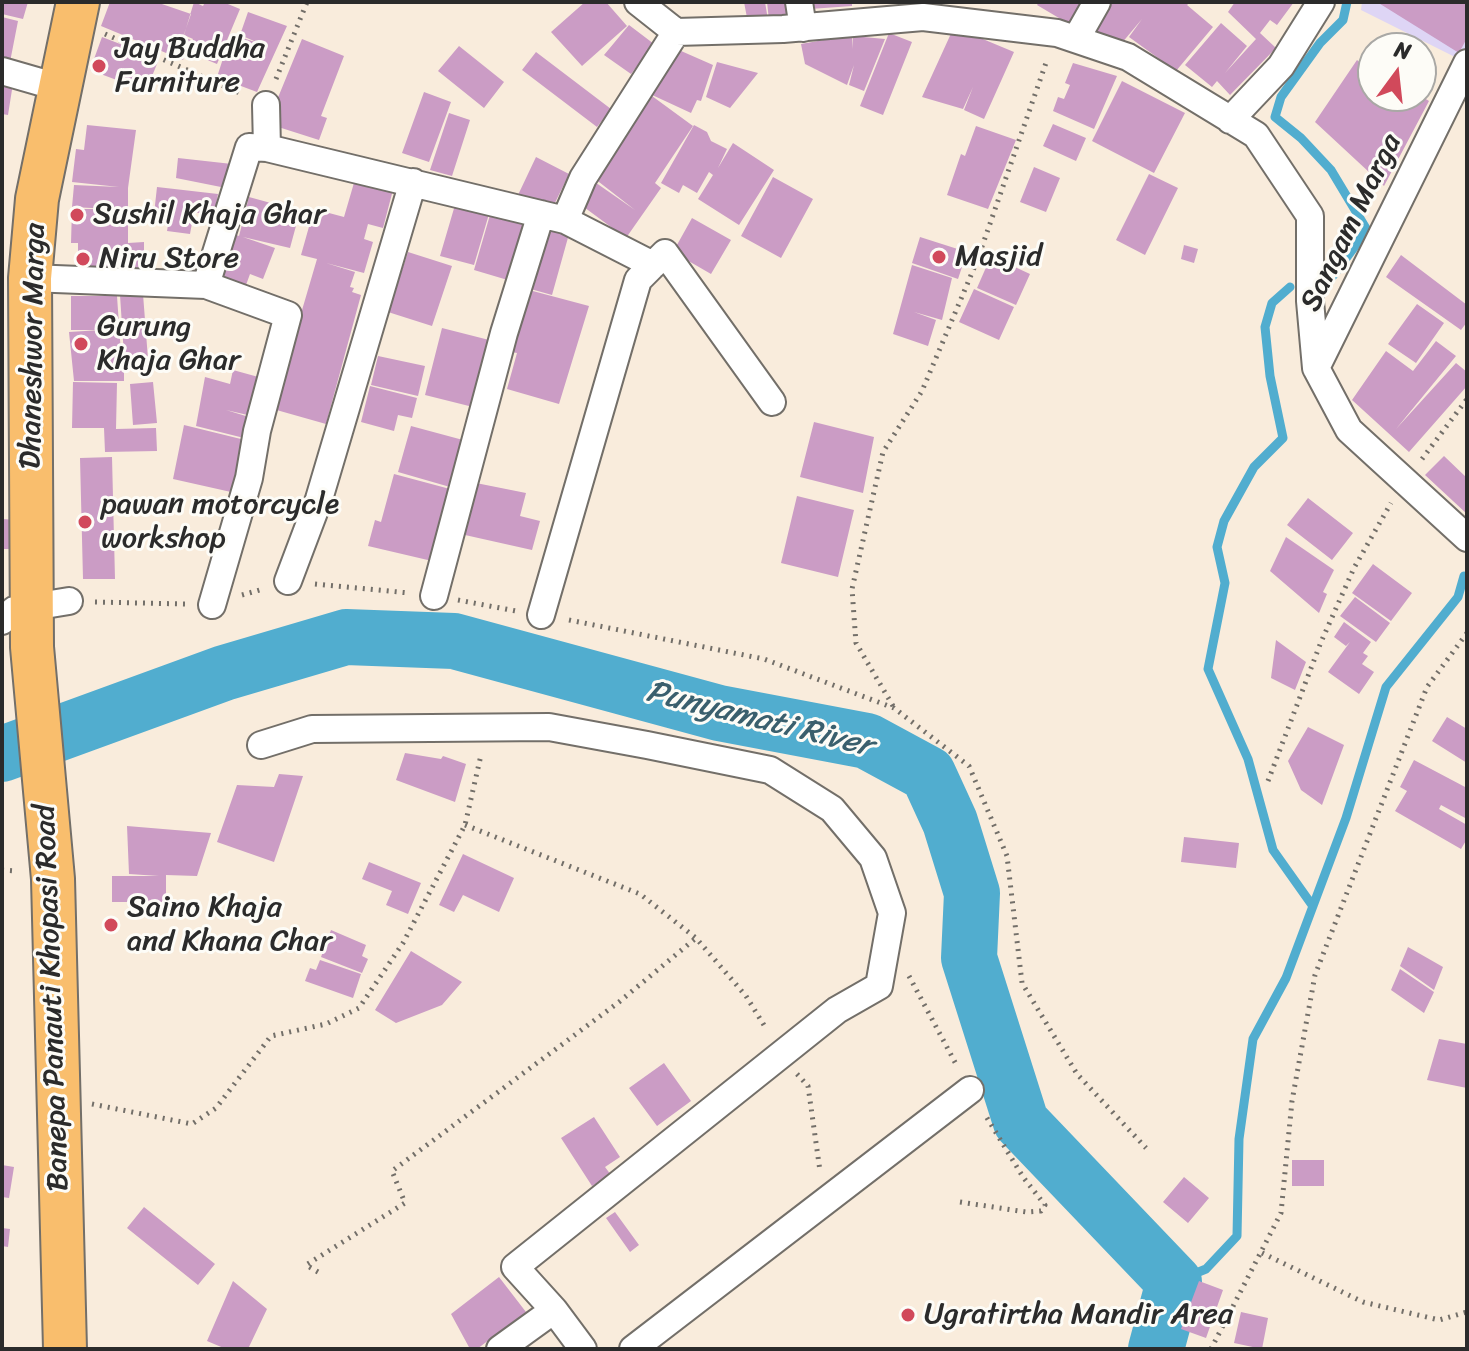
<!DOCTYPE html>
<style>
body{margin:0}
#map{position:relative;width:1469px;height:1351px;overflow:hidden;background:#f9ecdc;font-family:Sriracha,sans-serif}
canvas{display:block}
.frame{position:absolute;inset:0;border:4px solid #2b2b2b;pointer-events:none}
.north{position:absolute;left:1357px;top:32px;width:80px;height:80px;box-sizing:border-box;background:#fdfcf7;border:2px solid #a9a8a5;border-radius:50%;rotate:15deg;font-size:22px;font-weight:700;line-height:32px;text-align:center;color:#2b2b2b}
.north::after{content:'';display:block;margin:auto;width:28px;height:36px;background:#d1495b;clip-path:polygon(50% 0,100% 100%,50% 72%,0 100%)}
</style>
<div id="map">
<canvas width="1469" height="1351"></canvas>
<div class="frame"></div>
<div class="north">N</div>
</div>
<script>
const ctx = document.querySelector('canvas').getContext('2d');
ctx.lineJoin = 'round';
function fill(path, color) { ctx.fillStyle = color; ctx.fill(path, 'evenodd'); }
const shape = rows => new Path2D(rows.map(r => 'M' + r).join(''));
function strokePath(path, color, width, dash) { ctx.strokeStyle = color; ctx.lineWidth = width; ctx.lineCap = dash ? 'butt' : 'round'; ctx.setLineDash(dash || []); ctx.stroke(path); }
function write(font, color, halo, rows, align = 'center') {
  ctx.font = font + ' Sriracha,sans-serif'; ctx.lineWidth = 6; ctx.setLineDash([]); ctx.textBaseline = 'middle'; ctx.strokeStyle = halo; ctx.fillStyle = color; for (const [text, x, y, turn = 0] of rows) {
    ctx.save(); ctx.translate(x, y); ctx.rotate((+turn || 0) * Math.PI / 180); ctx.textAlign = isNaN(turn) ? turn : align; if (halo) ctx.strokeText(text, 0, 0); ctx.fillText(text, 0, 0); ctx.restore();
  }
}
fill(shape([
 [1362,2,1467,2,1467,63,1361,10]
]), '#ded5f5');
strokePath(shape([
 [1329,281,1367,230,1331,170,1301,138,1275,117,1281,97,1320,43,1343,20,1347,2],
 [1290,287,1272,303,1265,327,1270,376,1283,438,1254,467,1224,521,1217,547,1225,583,1208,669,1248,759,1273,850,1312,905],
 [1174,1282,1206,1269,1237,1236,1239,1139,1253,1039,1286,978,1346,818,1386,687,1458,597,1464,576]
]), '#51adcf', 9);
strokePath(shape([
 [2,754,224,673,346,637,454,641,719,713,867,741,928,774,950,822,972,893,969,958,1021,1122,1174,1282,1156,1349]
]), '#51adcf', 56);
fill(shape([
 [2,2,28,2,23,19,2,14],
 [110,2,156,2,191,14,183,37,191,40,183,60,101,26],
 [194,2,203,6,205,2,223,2,240,9,217,64,188,52,193,39,184,35],
 [585,2,606,2,627,26,582,66,551,32],
 [744,2,765,2,768,20,748,23],
 [767,2,793,2,795,15,769,20],
 [810,2,852,2,852,6,810,9],
 [1039,2,1082,2,1069,24,1037,5],
 [1109,2,1190,2,1187,5,1213,27,1176,71,1129,37,1142,19,1121,44,1089,31],
 [1235,2,1294,2,1277,25,1270,20,1260,33,1276,48,1230,95,1217,81,1212,87,1185,65,1221,23,1247,46,1225,73,1256,39,1228,12],
 [1377,2,1467,2,1467,38,1459,53],
 [248,12,287,26,257,92,217,77,231,34,261,44,240,35],
 [2,17,18,21,10,62,2,60],
 [629,25,654,44,631,74,604,55],
 [954,27,1014,52,984,119,964,110,973,87,963,109,922,97],
 [889,33,912,42,883,115,860,106],
 [852,35,853,49,853,36,885,39,864,91,849,85,854,65,847,85,805,64,801,44],
 [102,37,159,59,146,91,90,70],
 [302,39,344,56,321,116,327,118,319,140,272,125,277,100],
 [459,46,504,82,484,108,438,71],
 [672,47,713,65,701,101,697,100,691,113,650,94],
 [536,52,611,109,597,127,522,70],
 [1357,60,1373,74,1373,96,1402,99,1421,96,1429,101,1384,186,1315,122],
 [717,62,758,73,730,108,706,97],
 [1073,63,1117,76,1094,129,1053,111,1058,97,1064,99,1070,85,1065,83],
 [2,75,14,77,8,115,2,114],
 [1122,81,1185,113,1154,173,1092,141],
 [424,92,451,102,429,162,402,153],
 [652,96,693,126,655,183,661,188,626,238,577,202,589,178,635,210,590,175],
 [449,113,470,120,452,176,430,170],
 [1053,124,1086,138,1076,161,1043,146],
 [87,125,136,130,128,188,128,243,144,242,144,261,138,261,139,269,78,274,78,243,71,243,72,209,111,209,72,207,74,185,119,187,72,182,76,149,84,150],
 [694,125,707,132,711,141,727,149,718,168,733,143,774,170,739,225,698,199,713,175,709,172,697,193,683,185,679,193,661,183],
 [976,126,1016,140,988,209,947,195,961,154,965,156],
 [536,157,569,174,551,211,518,195],
 [178,158,232,164,226,188,176,178],
 [1034,167,1060,178,1046,212,1020,202],
 [1149,174,1178,188,1145,255,1116,240],
 [356,176,394,186,383,228,368,224,364,239,373,242,364,273,326,263,355,272,350,287,354,288,352,292,361,295,326,424,273,409,317,259,301,255,314,209,344,217],
 [773,177,813,199,781,258,741,236],
 [157,187,218,194,214,216,194,212,190,234,167,231,168,225,153,223],
 [249,197,300,211,290,248,243,237,275,248,263,279,250,274,246,285,217,274,231,233,239,236],
 [455,205,489,214,474,265,440,256],
 [490,215,528,226,511,281,474,270],
 [692,218,731,240,711,274,673,252],
 [545,227,569,234,552,295,527,288],
 [920,237,967,252,958,279,912,263],
 [1184,245,1198,249,1194,263,1181,259],
 [408,252,452,266,432,326,388,312],
 [1401,255,1467,305,1467,322,1461,330,1386,277],
 [991,256,1030,274,1016,305,977,288],
 [912,265,952,278,942,320,914,312,936,320,928,346,893,334],
 [974,289,1014,307,999,340,959,322],
 [529,290,589,306,559,404,507,389,517,353,512,352],
 [143,294,148,359,124,360,124,381,74,381,69,332,101,330,71,330,71,296,117,296,121,354,105,356,124,356,120,295],
 [1417,304,1444,323,1416,363,1388,344],
 [442,328,497,342,481,409,425,395],
 [1436,341,1456,356,1396,429,1456,363,1467,372,1467,386,1409,452,1352,400,1386,351,1413,371],
 [378,356,425,366,418,396,371,385],
 [233,370,262,378,252,416,226,410,249,417,244,438,196,426,205,377,230,384],
 [73,382,117,383,116,429,156,428,157,451,105,452,104,428,72,428],
 [153,382,157,423,133,425,130,384],
 [370,386,417,398,412,418,398,415,394,431,361,422],
 [814,422,874,437,863,493,800,477],
 [184,425,245,440,231,492,173,479],
 [411,426,463,440,450,487,398,472],
 [1444,456,1467,478,1467,514,1425,475],
 [112,457,115,579,83,579,80,458],
 [394,474,450,489,432,561,368,546,375,520,381,522],
 [476,483,526,493,520,516,540,521,532,550,465,535],
 [797,496,854,510,838,577,781,563],
 [1308,498,1353,533,1332,560,1287,525],
 [2,519,18,520,16,549,2,549],
 [1286,537,1334,570,1323,592,1327,594,1319,613,1270,571],
 [1373,564,1412,593,1391,621,1352,593],
 [1355,597,1390,623,1376,642,1340,616],
 [1344,622,1371,642,1363,653,1368,656,1362,664,1374,672,1359,694,1328,672,1350,642,1346,646,1334,637],
 [1276,640,1306,662,1295,690,1271,678],
 [1447,717,1467,729,1467,763,1432,741],
 [1308,727,1344,745,1322,805,1301,790,1288,761],
 [405,753,441,759,443,756,466,764,455,802,396,780],
 [1414,760,1467,788,1467,819,1441,805,1439,809,1467,825,1467,839,1461,849,1395,811,1407,791,1400,787],
 [279,774,303,776,274,862,217,842,237,785,274,787],
 [127,826,211,833,197,876,166,875,166,902,112,902,112,876,159,876,129,874],
 [1184,837,1239,843,1236,868,1181,862],
 [463,854,514,878,499,912,463,895,454,912,439,905],
 [369,862,421,883,408,914,386,905,392,891,362,879],
 [331,930,366,945,362,956,368,959,362,973,321,957],
 [1408,947,1443,967,1434,990,1400,966],
 [411,951,462,982,442,1005,396,1023,375,1010],
 [320,960,361,974,353,998,305,981,310,968,316,970],
 [1400,969,1434,992,1424,1013,1391,990],
 [1439,1039,1467,1044,1467,1088,1427,1080],
 [664,1063,691,1101,657,1126,629,1088],
 [594,1117,620,1157,605,1167,611,1175,592,1186,561,1138],
 [1292,1160,1324,1160,1324,1186,1292,1186],
 [2,1165,14,1167,9,1198,2,1197],
 [1184,1177,1209,1198,1188,1223,1163,1202],
 [144,1207,215,1264,198,1285,127,1228],
 [615,1212,639,1245,630,1252,606,1218],
 [2,1228,10,1229,8,1247,2,1246],
 [499,1277,526,1312,477,1349,470,1349,451,1314],
 [233,1281,267,1309,248,1349,226,1349,207,1341],
 [1199,1281,1223,1290,1206,1338,1181,1329],
 [1241,1312,1268,1318,1262,1349,1234,1343]
]), '#cb9cc5');
const minor = shape([
 [638,2,676,32,783,29,923,17,1057,33,1128,57,1256,135,1310,216,1310,301,1316,368,1349,430,1467,538],
 [799,2,803,28],
 [1076,39,1097,2],
 [2,71,61,88],
 [266,105,267,148,565,220,583,178,676,32],
 [1230,120,1281,66,1321,2],
 [565,220,653,265],
 [30,278,206,285,249,147,267,148],
 [206,285,288,315,257,431,249,478,212,605],
 [1316,368,1467,63],
 [288,581,319,499,413,182],
 [434,596,504,333,541,214],
 [541,615,638,280,665,253,772,402],
 [2,621,14,610,69,601],
 [261,745,312,729,549,727,647,745,770,770,832,809,873,858,892,913,879,986,837,1010,515,1267,554,1310,500,1349],
 [554,1310,583,1349],
 [633,1349,970,1090]
]);
const primary = shape([
 [65,1349,53,879,32,647,30,278,37,199,78,2]
]);
strokePath(minor, '#736f69', 30);
strokePath(primary, '#736f69', 46);
strokePath(shape([
 [105,34,242,94],
 [276,79,307,2],
 [1422,459,1467,399],
 [315,584,409,593],
 [242,595,263,589],
 [458,600,516,611],
 [95,602,185,604],
 [569,620,764,659,894,708,969,766,1007,856,1022,983,1077,1074,1146,1148],
 [893,706,856,643,852,589,883,452,922,391,977,261,1047,60],
 [1268,781,1321,642,1354,568,1391,503],
 [465,825,640,894,696,938,746,996,767,1030],
 [2,870,17,871],
 [909,976,957,1066],
 [797,1074,808,1086,820,1171],
 [92,1104,192,1124,216,1108,271,1036,326,1024,359,1008,403,943,465,825,481,755],
 [960,1202,1026,1212,1041,1211,1045,1205,1023,1177,984,1113],
 [1262,1253,1363,1302,1439,1320,1467,1312],
 [318,1272,306,1265,405,1203,392,1171,619,1002,696,938],
 [1211,1349,1281,1213,1292,1101,1315,975,1427,687,1467,633]
]), '#736f69', 5, [2, 6]);
strokePath(minor, '#fff', 26);
strokePath(primary, '#f9be6d', 42);
for (const [x, y, r, color] of [
 [99,66,8,"#d1495b"],
 [77,215,8,"#d1495b"],
 [939,257,8,"#d1495b"],
 [83,259,8,"#d1495b"],
 [81,344,8,"#d1495b"],
 [85,522,8,"#d1495b"],
 [111,925,8,"#d1495b"],
 [908,1315,8,"#d1495b"]
]) { const dot = new Path2D(); dot.arc(x, y, r, 0, 2 * Math.PI); ctx.fillStyle = color; ctx.fill(dot); strokePath(dot, '#fdfcf7', 3); }
write('30px', '#2b2b2b', '#fdfcf7', [
 ["Jay Buddha",115,49],
 ["Furniture",115,83],
 ["Sushil Khaja Ghar",93,215],
 ["Masjid",955,257],
 ["Niru Store",99,259],
 ["Gurung",97,327],
 ["Khaja Ghar",97,361],
 ["pawan motorcycle",101,505],
 ["workshop",101,539],
 ["Saino Khaja",127,908],
 ["and Khana Char",127,942],
 ["Ugratirtha Mandir Area",924,1315]
], 'left');
write('30px', '#2b2b2b', '#fdfcf7', [
 ["Sangam Marga",1352,223,-64],
 ["Dhaneshwor Marga",34,346,-89],
 ["Banepa Panauti Khopasi Road",53,998,-92]
]);
write('italic 32px', '#3a5f6d', '#fdfcf7', [
 ["Punyamati River",759,720,14]
]);
</script>
